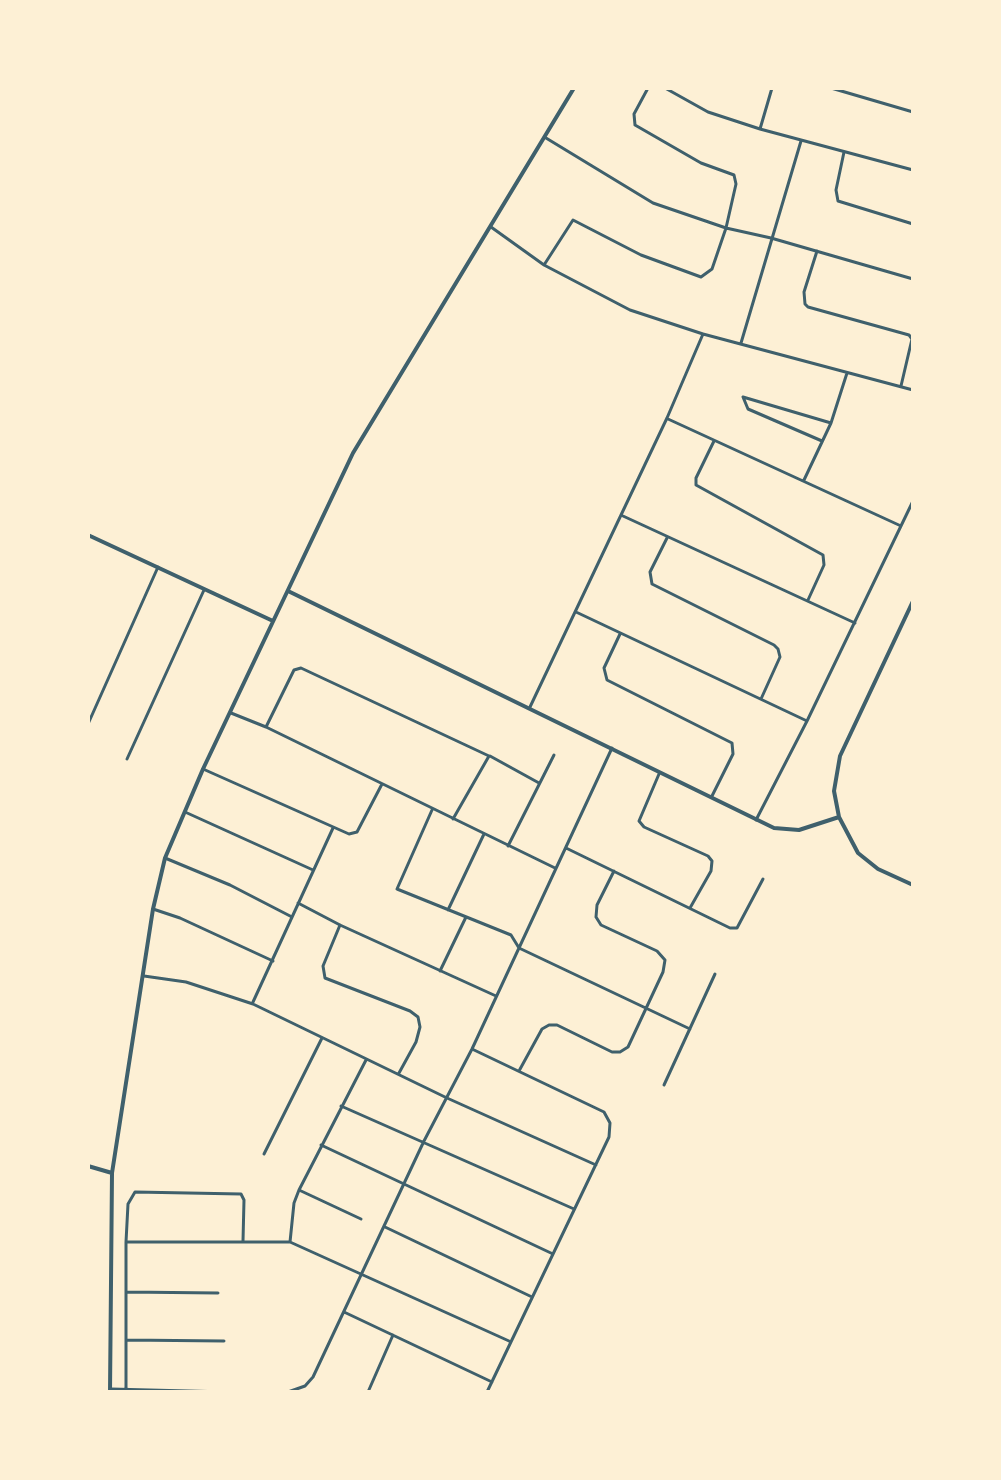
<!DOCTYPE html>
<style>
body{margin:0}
#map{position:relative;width:1001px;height:1480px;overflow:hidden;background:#fdf0d5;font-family:"Titillium Web",sans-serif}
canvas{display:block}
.frame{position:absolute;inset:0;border:90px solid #fdf0d5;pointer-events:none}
</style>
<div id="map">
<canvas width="1001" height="1480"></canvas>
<div class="frame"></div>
</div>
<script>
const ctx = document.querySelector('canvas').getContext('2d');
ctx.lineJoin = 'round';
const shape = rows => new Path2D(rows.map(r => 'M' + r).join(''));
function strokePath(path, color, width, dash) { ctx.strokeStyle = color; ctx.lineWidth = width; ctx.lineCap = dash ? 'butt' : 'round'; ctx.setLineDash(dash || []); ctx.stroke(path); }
strokePath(shape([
 [665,88,708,112,760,129,913,170],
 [831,88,913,112],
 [760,129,772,88],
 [546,138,653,203,726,228,771,238,913,279],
 [844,152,836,190,838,201,913,224],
 [491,227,544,265,630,310,703,334,913,390],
 [817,251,804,292,805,304,808,307,909,335,912,339,901,386],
 [544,265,573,220,641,255,701,277,712,269,726,228,736,184,734,175,701,163,635,125,634,114,648,88],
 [741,343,801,141],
 [668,419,901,526],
 [714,441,696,478,696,485,823,555,824,565,808,600],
 [822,441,748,409,743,397,831,423],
 [804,480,831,423,847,373],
 [623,516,855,623],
 [667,538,650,572,652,584,774,645,778,649,780,657,761,699],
 [576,612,807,721],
 [620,634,604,668,607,680,732,743,733,754,712,796],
 [530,707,667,418,703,334],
 [231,713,266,727,555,868],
 [88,724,158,567],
 [266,727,294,670,301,668,489,756,453,819],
 [490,756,539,783],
 [127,759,204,590],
 [203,769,349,834,357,832,382,784],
 [659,774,639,821,644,827,708,856,712,861,711,871,690,908],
 [432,810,397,889,511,935,519,948,690,1029],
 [185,812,313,870],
 [756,820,807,721,913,501],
 [508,846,554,755],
 [566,848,730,928,737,928,763,879],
 [165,858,230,885,292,917],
 [298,903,340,925,496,996],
 [153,909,180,918,273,961],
 [448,910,484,834],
 [340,925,323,966,325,978,410,1011,418,1017,420,1027,416,1042,399,1073],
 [440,971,466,917],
 [144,976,186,982,253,1004,447,1098,596,1165],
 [253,1002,333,828],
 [472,1049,604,1112,610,1123,609,1137,487,1392],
 [519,1071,542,1029,549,1025,557,1025,612,1052,620,1052,628,1047,663,972,665,960,657,951,601,925,596,917,597,905,614,871],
 [664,1085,715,974],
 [341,1106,574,1209],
 [321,1145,553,1254],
 [264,1154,322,1038],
 [299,1190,361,1219],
 [385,1227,532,1297],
 [126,1242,290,1242,509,1341],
 [290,1242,294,1203,299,1190,366,1060],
 [126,1292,218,1293],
 [344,1312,492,1382],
 [126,1340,224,1341],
 [111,1389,227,1392],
 [126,1392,126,1242,128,1204,135,1192,241,1194,244,1200,243,1241],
 [288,1392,305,1386,313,1377,424,1141,472,1049,612,748],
 [368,1392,393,1335]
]), '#3f606c', 3);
strokePath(shape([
 [88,535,273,621],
 [288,591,774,828,799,830,839,817],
 [913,601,840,756,834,791,839,817,858,853,878,869,913,885],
 [88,1166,112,1173],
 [110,1392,112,1173,153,909,165,858,203,769,353,453,574,88]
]), '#3f606c', 4);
</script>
